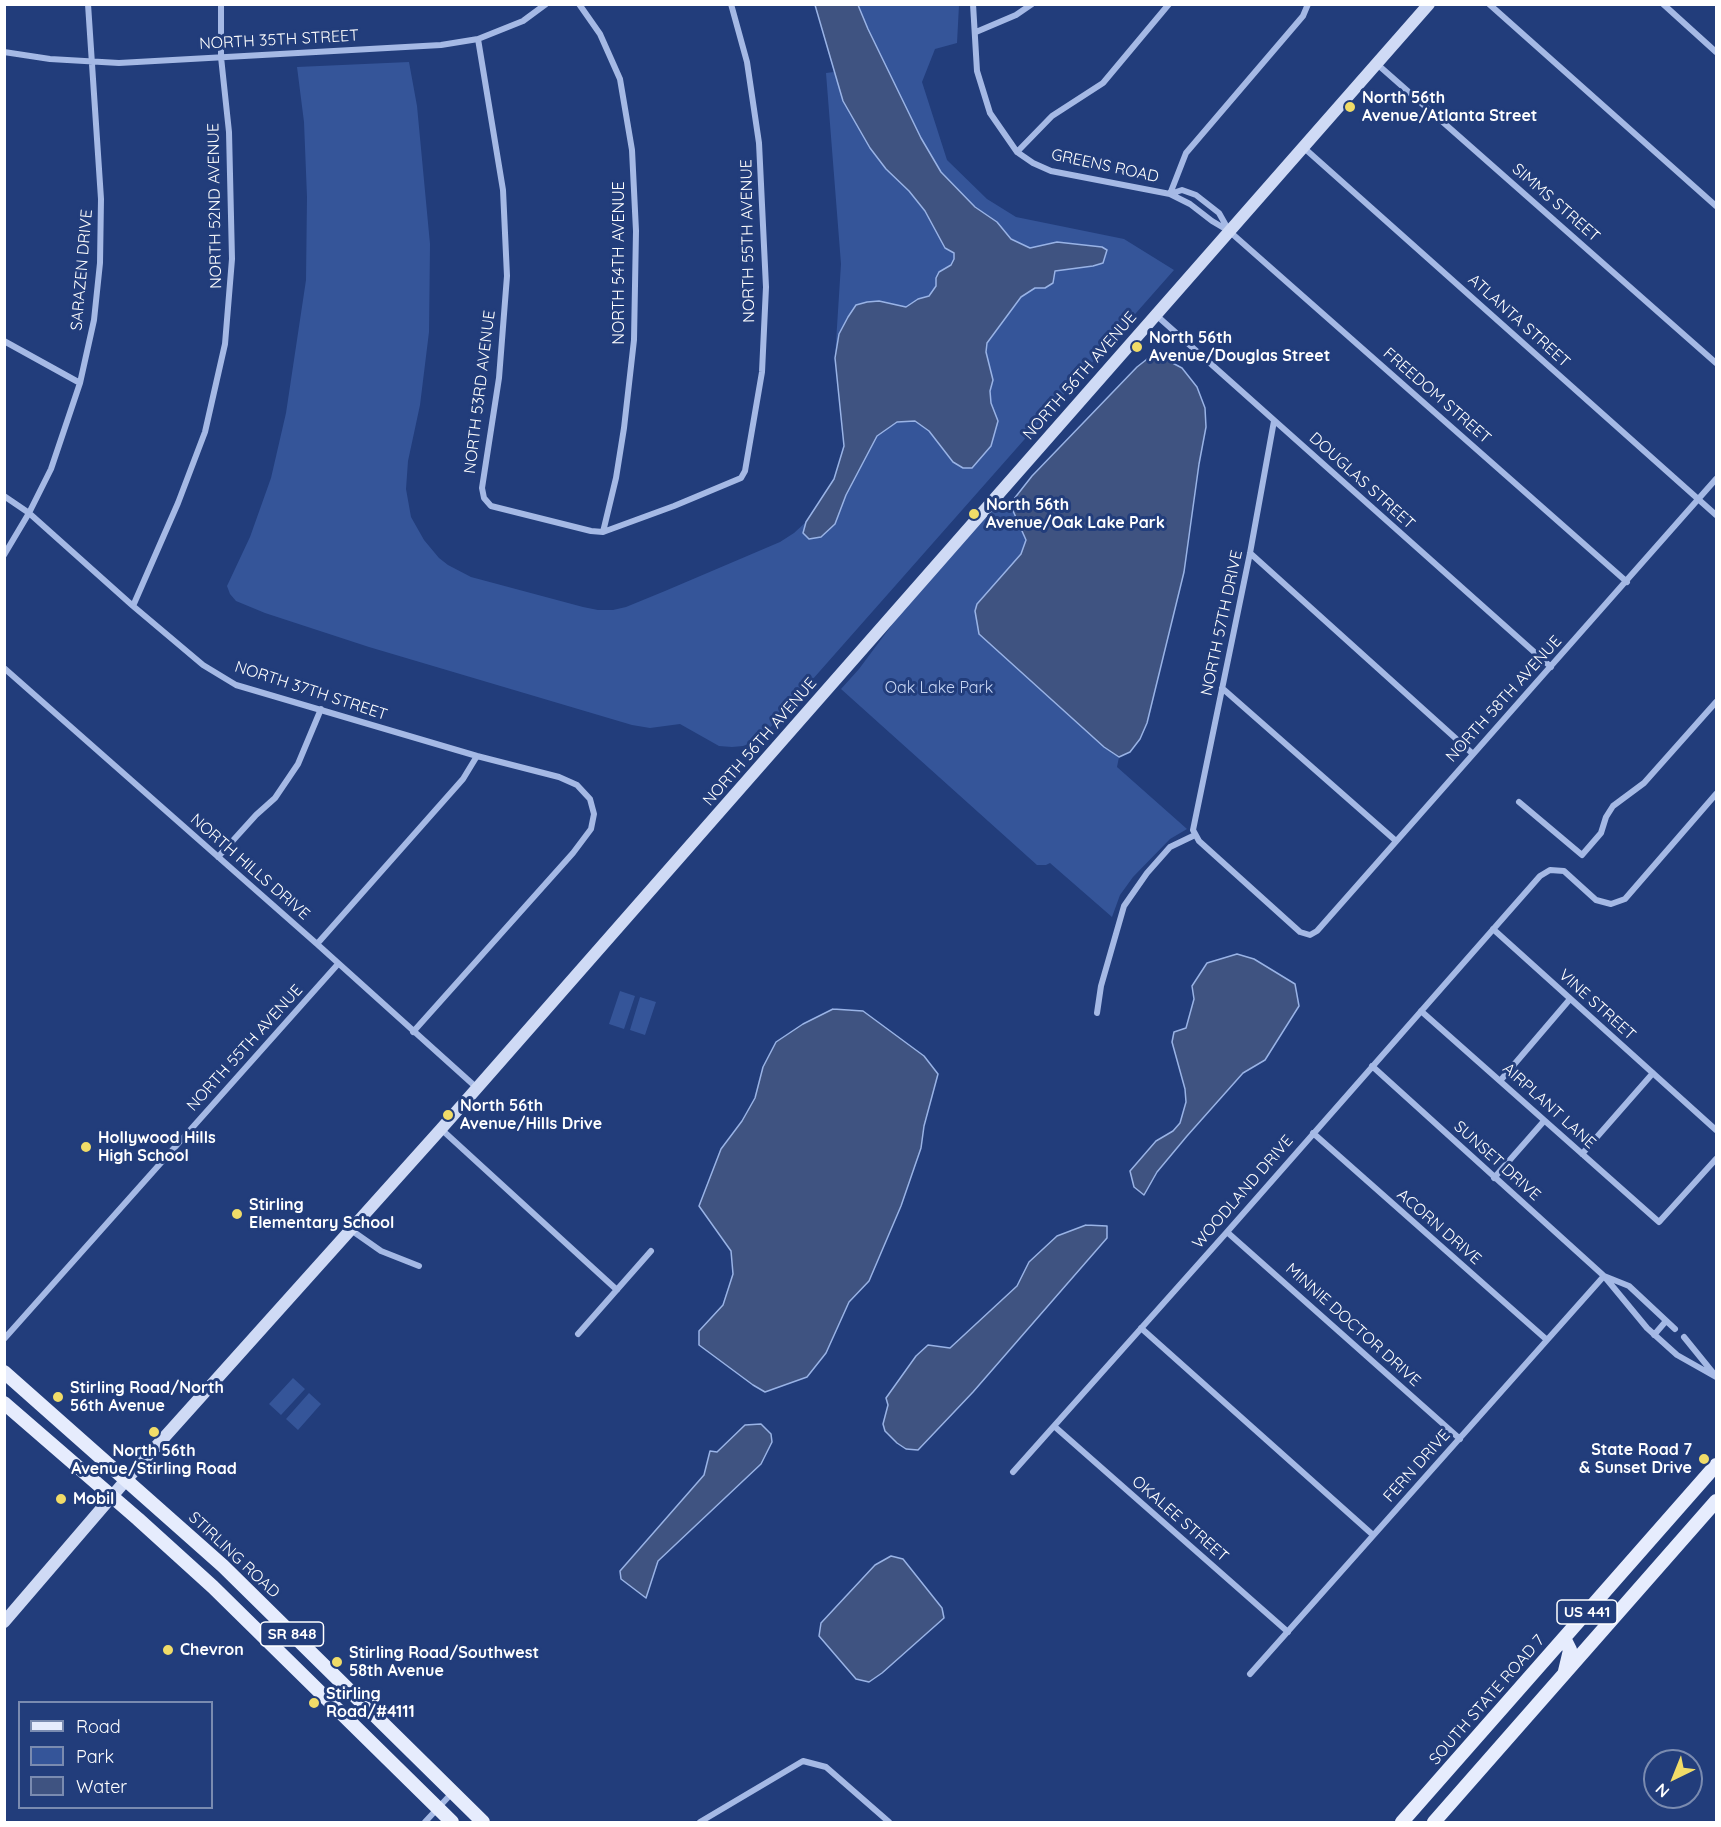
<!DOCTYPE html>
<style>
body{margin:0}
#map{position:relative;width:1721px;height:1827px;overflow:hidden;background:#223d7b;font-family:Quicksand,sans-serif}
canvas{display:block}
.frame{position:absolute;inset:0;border:6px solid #fff;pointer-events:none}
.legend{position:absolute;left:18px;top:1701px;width:195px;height:108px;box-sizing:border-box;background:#223d7b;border:2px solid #7a8bb0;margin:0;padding:8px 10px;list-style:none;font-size:18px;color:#fff}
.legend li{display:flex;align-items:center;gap:12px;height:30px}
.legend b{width:30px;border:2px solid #7a8bb0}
.north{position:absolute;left:1643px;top:1749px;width:60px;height:60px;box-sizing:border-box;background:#223d7b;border:2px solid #7a8bb0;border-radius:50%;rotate:223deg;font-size:16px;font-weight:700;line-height:24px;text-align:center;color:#fff}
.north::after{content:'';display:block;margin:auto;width:21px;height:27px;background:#f1dc68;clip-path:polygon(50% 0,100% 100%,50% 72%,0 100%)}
</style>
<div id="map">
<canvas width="1721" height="1827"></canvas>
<div class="frame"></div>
<ul class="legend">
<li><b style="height:8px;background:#e6ecfd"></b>Road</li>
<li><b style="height:16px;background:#355599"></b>Park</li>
<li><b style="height:16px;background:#3f5381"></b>Water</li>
</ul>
<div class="north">N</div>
</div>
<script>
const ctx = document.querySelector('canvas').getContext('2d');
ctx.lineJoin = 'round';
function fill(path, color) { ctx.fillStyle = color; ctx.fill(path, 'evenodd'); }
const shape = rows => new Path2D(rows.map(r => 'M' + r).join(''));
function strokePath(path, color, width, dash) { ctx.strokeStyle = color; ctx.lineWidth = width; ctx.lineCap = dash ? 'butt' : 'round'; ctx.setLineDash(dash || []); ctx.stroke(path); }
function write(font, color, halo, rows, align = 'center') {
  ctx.font = font + ' Quicksand,sans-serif'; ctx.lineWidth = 6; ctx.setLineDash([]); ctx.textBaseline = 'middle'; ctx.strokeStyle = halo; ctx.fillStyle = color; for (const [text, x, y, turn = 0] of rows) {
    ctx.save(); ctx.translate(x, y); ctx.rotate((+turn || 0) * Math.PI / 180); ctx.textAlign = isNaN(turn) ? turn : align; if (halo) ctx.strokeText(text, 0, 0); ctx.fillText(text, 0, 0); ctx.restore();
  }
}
fill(shape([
 [815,5,959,5,957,43,935,49,922,82,947,160,987,199,1016,217,1124,239,1174,270,767,731,756,741,743,746,732,747,719,746,680,724,650,728,632,725,369,647,265,613,236,601,230,594,227,586,250,537,271,478,286,413,306,280,307,197,304,122,297,67,409,62,417,106,430,244,429,332,420,405,408,461,406,489,411,517,424,540,439,558,448,565,471,577,583,607,598,610,613,610,626,607,665,591,780,542,794,533,806,522,834,479,844,446,835,358,841,264,826,73,834,72],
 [1002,496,1010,504,1026,540,1021,554,977,604,979,634,1104,747,1119,757,1117,767,1187,829,1170,839,1133,877,1120,895,1112,917,1050,863,1046,865,1037,865,841,689,859,669,900,614],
 [620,991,635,996,624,1029,609,1024],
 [640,997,656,1002,645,1035,630,1030],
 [293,1378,305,1389,281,1415,269,1404],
 [309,1393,321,1404,298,1430,286,1419]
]), '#355599');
const water = shape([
 [815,5,858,5,868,29,921,138,941,172,975,207,997,222,1011,239,1030,248,1057,242,1102,247,1107,250,1103,263,1093,266,1055,271,1053,283,1045,288,1035,288,1021,297,987,343,986,352,993,380,990,391,991,403,998,421,991,446,972,468,963,468,953,462,929,431,915,421,897,422,877,436,846,495,835,524,821,537,809,539,803,533,806,522,834,479,844,446,835,358,839,334,848,317,856,305,867,302,879,301,906,307,918,299,929,296,936,286,936,278,939,272,951,265,954,259,954,253,945,248,925,211,909,191,886,169,870,148,843,101,815,5],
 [1151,356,1163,358,1182,368,1197,387,1205,408,1206,427,1199,464,1184,572,1147,723,1140,739,1130,752,1119,757,1104,747,979,634,975,611,977,604,1021,554,1026,540,1010,504,1032,476,1137,367,1151,356],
 [1237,954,1254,959,1295,984,1299,1006,1265,1060,1243,1073,1187,1136,1157,1172,1144,1195,1134,1187,1130,1171,1156,1141,1173,1131,1180,1123,1186,1102,1185,1089,1172,1042,1174,1032,1186,1028,1194,999,1192,986,1207,963,1237,954],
 [833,1009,863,1011,924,1056,938,1074,924,1126,921,1148,901,1206,869,1281,849,1302,826,1353,807,1377,765,1392,753,1385,699,1345,699,1331,723,1305,733,1274,731,1251,699,1206,721,1149,742,1121,755,1098,763,1067,776,1042,803,1024,833,1009],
 [1086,1225,1107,1226,1107,1238,973,1392,918,1450,906,1449,897,1443,885,1431,883,1424,888,1405,886,1398,916,1356,928,1345,950,1348,1017,1286,1029,1262,1057,1236,1086,1225],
 [761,1424,771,1434,772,1442,761,1464,658,1561,646,1598,621,1579,620,1571,704,1475,710,1451,717,1452,745,1425,761,1424],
 [891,1556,903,1559,942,1608,944,1618,882,1673,869,1682,856,1679,819,1636,821,1623,875,1565,891,1556]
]);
fill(water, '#3f5381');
strokePath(water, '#99b3e6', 1.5);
strokePath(shape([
 [579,4,600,34,620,79,632,150,636,231,634,340,624,428,616,478,603,532],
 [973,4,977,71,990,113,1017,152,1033,163,1051,171,1170,194,1190,204,1212,221,1229,231,1627,582],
 [1489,4,1716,206],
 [1663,4,1716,52],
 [976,32,1016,15,1032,4],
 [478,39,503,190,507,276,499,378,482,488,484,498,491,506,591,531,603,532,674,506,741,478,745,471,762,372,766,287,759,143,747,62,731,4],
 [4,52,50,59,119,63,441,45,478,39,523,21,546,4],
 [1377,64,1716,363],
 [1303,147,1716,515],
 [1017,152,1052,116,1103,83,1169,4],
 [1170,194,1186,153,1303,16,1308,4],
 [1170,194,1182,190,1196,195,1219,213,1228,229],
 [1156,315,1551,667],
 [4,341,80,383],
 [1274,421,1250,553,1193,830,1199,841,1300,932,1310,935,1317,931,1716,479],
 [4,496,29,513,133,606,203,665,236,685,477,756,559,777,577,785,590,799,594,814,591,829,573,853,413,1032],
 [1250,553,1473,754],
 [4,555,29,513,51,469,80,383,94,320,100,263,101,199,88,4],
 [133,606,178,503,205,432,225,344,232,259,229,132,221,57,221,4],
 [4,668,317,944,477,1088],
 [1222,688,1396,841],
 [1519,802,1582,855,1601,833,1606,817,1613,806,1644,783,1716,702],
 [218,857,256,815,275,798,298,764,321,709],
 [1493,929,1716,1130],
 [317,944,463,779,477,756],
 [1421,1011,1659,1222,1716,1159],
 [1097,1013,1101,986,1124,906,1147,873,1170,847,1195,835],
 [1372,1066,1604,1276,1647,1328,1677,1355,1716,1377],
 [1500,1081,1570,999],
 [441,1129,617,1290],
 [1313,1133,1547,1340],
 [1582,1154,1653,1073],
 [1494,1178,1544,1121],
 [351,1230,381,1251,419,1266],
 [1227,1232,1460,1439],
 [1604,1276,1629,1286,1675,1329],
 [1141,1328,1373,1535],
 [578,1334,651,1251],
 [1654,1335,1666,1321],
 [1684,1337,1714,1374],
 [4,1339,338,964],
 [1054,1426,1288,1632],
 [1013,1472,1227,1232,1540,876,1550,870,1564,871,1596,900,1611,904,1625,899,1716,794],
 [1250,1674,1604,1276],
 [425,1822,452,1793],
 [700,1822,803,1761,826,1767,889,1822]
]), '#a5b9e5', 6);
strokePath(shape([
 [4,1622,126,1480,441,1129,1429,4]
]), '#cfdaf5', 12);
strokePath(shape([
 [4,1372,223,1566,483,1822],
 [4,1403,138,1519,213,1587,452,1822],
 [1564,1638,1570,1650,1565,1671],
 [1402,1822,1716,1465],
 [1434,1822,1716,1501]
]), '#e6ecfd', 14);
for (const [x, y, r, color] of [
 [1350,107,6,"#f1dc68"],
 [1137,347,6,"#f1dc68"],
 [974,514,6,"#f1dc68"],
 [448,1115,6,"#f1dc68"],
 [86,1147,6,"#f1dc68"],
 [237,1214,6,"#f1dc68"],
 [58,1397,6,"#f1dc68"],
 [154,1432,6,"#f1dc68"],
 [1704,1459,6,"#f1dc68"],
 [61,1499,6,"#f1dc68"],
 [168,1650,6,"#f1dc68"],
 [337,1662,6,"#f1dc68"],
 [314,1703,6,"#f1dc68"]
]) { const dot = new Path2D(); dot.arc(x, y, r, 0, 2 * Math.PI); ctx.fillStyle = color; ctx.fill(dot); strokePath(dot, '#223d7b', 2); }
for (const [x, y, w] of [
 [1587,1612,60],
 [292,1634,63]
]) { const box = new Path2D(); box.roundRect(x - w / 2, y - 12, w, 24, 4.5); ctx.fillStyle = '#223d7b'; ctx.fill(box); strokePath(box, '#fff', 1.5); }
write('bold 15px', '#fff', null, [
 ["US 441",1587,1612],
 ["SR 848",292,1634]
]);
write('16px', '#fff', '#223d7b', [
 ["NORTH 35TH STREET",279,40,-3],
 ["GREENS ROAD",1105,166,12],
 ["SIMMS STREET",1556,203,41],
 ["NORTH 52ND AVENUE",215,206,-91],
 ["NORTH 55TH AVENUE",748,241,-91],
 ["NORTH 54TH AVENUE",619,263,-90],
 ["SARAZEN DRIVE",82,270,-85],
 ["ATLANTA STREET",1519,321,42],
 ["NORTH 56TH AVENUE",1080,376,-49],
 ["NORTH 53RD AVENUE",480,392,-83],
 ["FREEDOM STREET",1437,396,41],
 ["DOUGLAS STREET",1362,481,42],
 ["NORTH 57TH DRIVE",1222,623,-78],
 ["NORTH 37TH STREET",311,691,18],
 ["NORTH 58TH AVENUE",1504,699,-48],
 ["NORTH 56TH AVENUE",760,742,-49],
 ["NORTH HILLS DRIVE",250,867,41],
 ["VINE STREET",1597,1005,42],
 ["NORTH 55TH AVENUE",245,1048,-48],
 ["AIRPLANT LANE",1549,1106,42],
 ["SUNSET DRIVE",1497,1161,42],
 ["WOODLAND DRIVE",1243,1192,-49],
 ["ACORN DRIVE",1439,1227,41],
 ["MINNIE DOCTOR DRIVE",1353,1325,42],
 ["FERN DRIVE",1417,1466,-48],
 ["OKALEE STREET",1180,1519,41],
 ["STIRLING ROAD",234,1555,43],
 ["SOUTH STATE ROAD 7",1487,1700,-49]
]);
write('bold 16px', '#fff', '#223d7b', [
 ["North 56th",1362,98],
 ["Avenue/Atlanta Street",1362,116],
 ["North 56th",1149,338],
 ["Avenue/Douglas Street",1149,356],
 ["North 56th",986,505],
 ["Avenue/Oak Lake Park",986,523],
 ["North 56th",460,1106],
 ["Avenue/Hills Drive",460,1124],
 ["Hollywood Hills",98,1138],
 ["High School",98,1156],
 ["Stirling",249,1205],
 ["Elementary School",249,1223],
 ["Stirling Road/North",70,1388],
 ["56th Avenue",70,1406],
 ["State Road 7",1692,1450,"right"],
 ["& Sunset Drive",1692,1468,"right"],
 ["North 56th",154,1451,"center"],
 ["Avenue/Stirling Road",154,1469,"center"],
 ["Mobil",73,1499],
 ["Chevron",180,1650],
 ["Stirling Road/Southwest",349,1653],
 ["58th Avenue",349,1671],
 ["Stirling",326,1694],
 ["Road/#4111",326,1712]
], 'left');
write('16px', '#c8d6f4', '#223d7b', [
 ["Oak Lake Park",939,688]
]);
</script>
